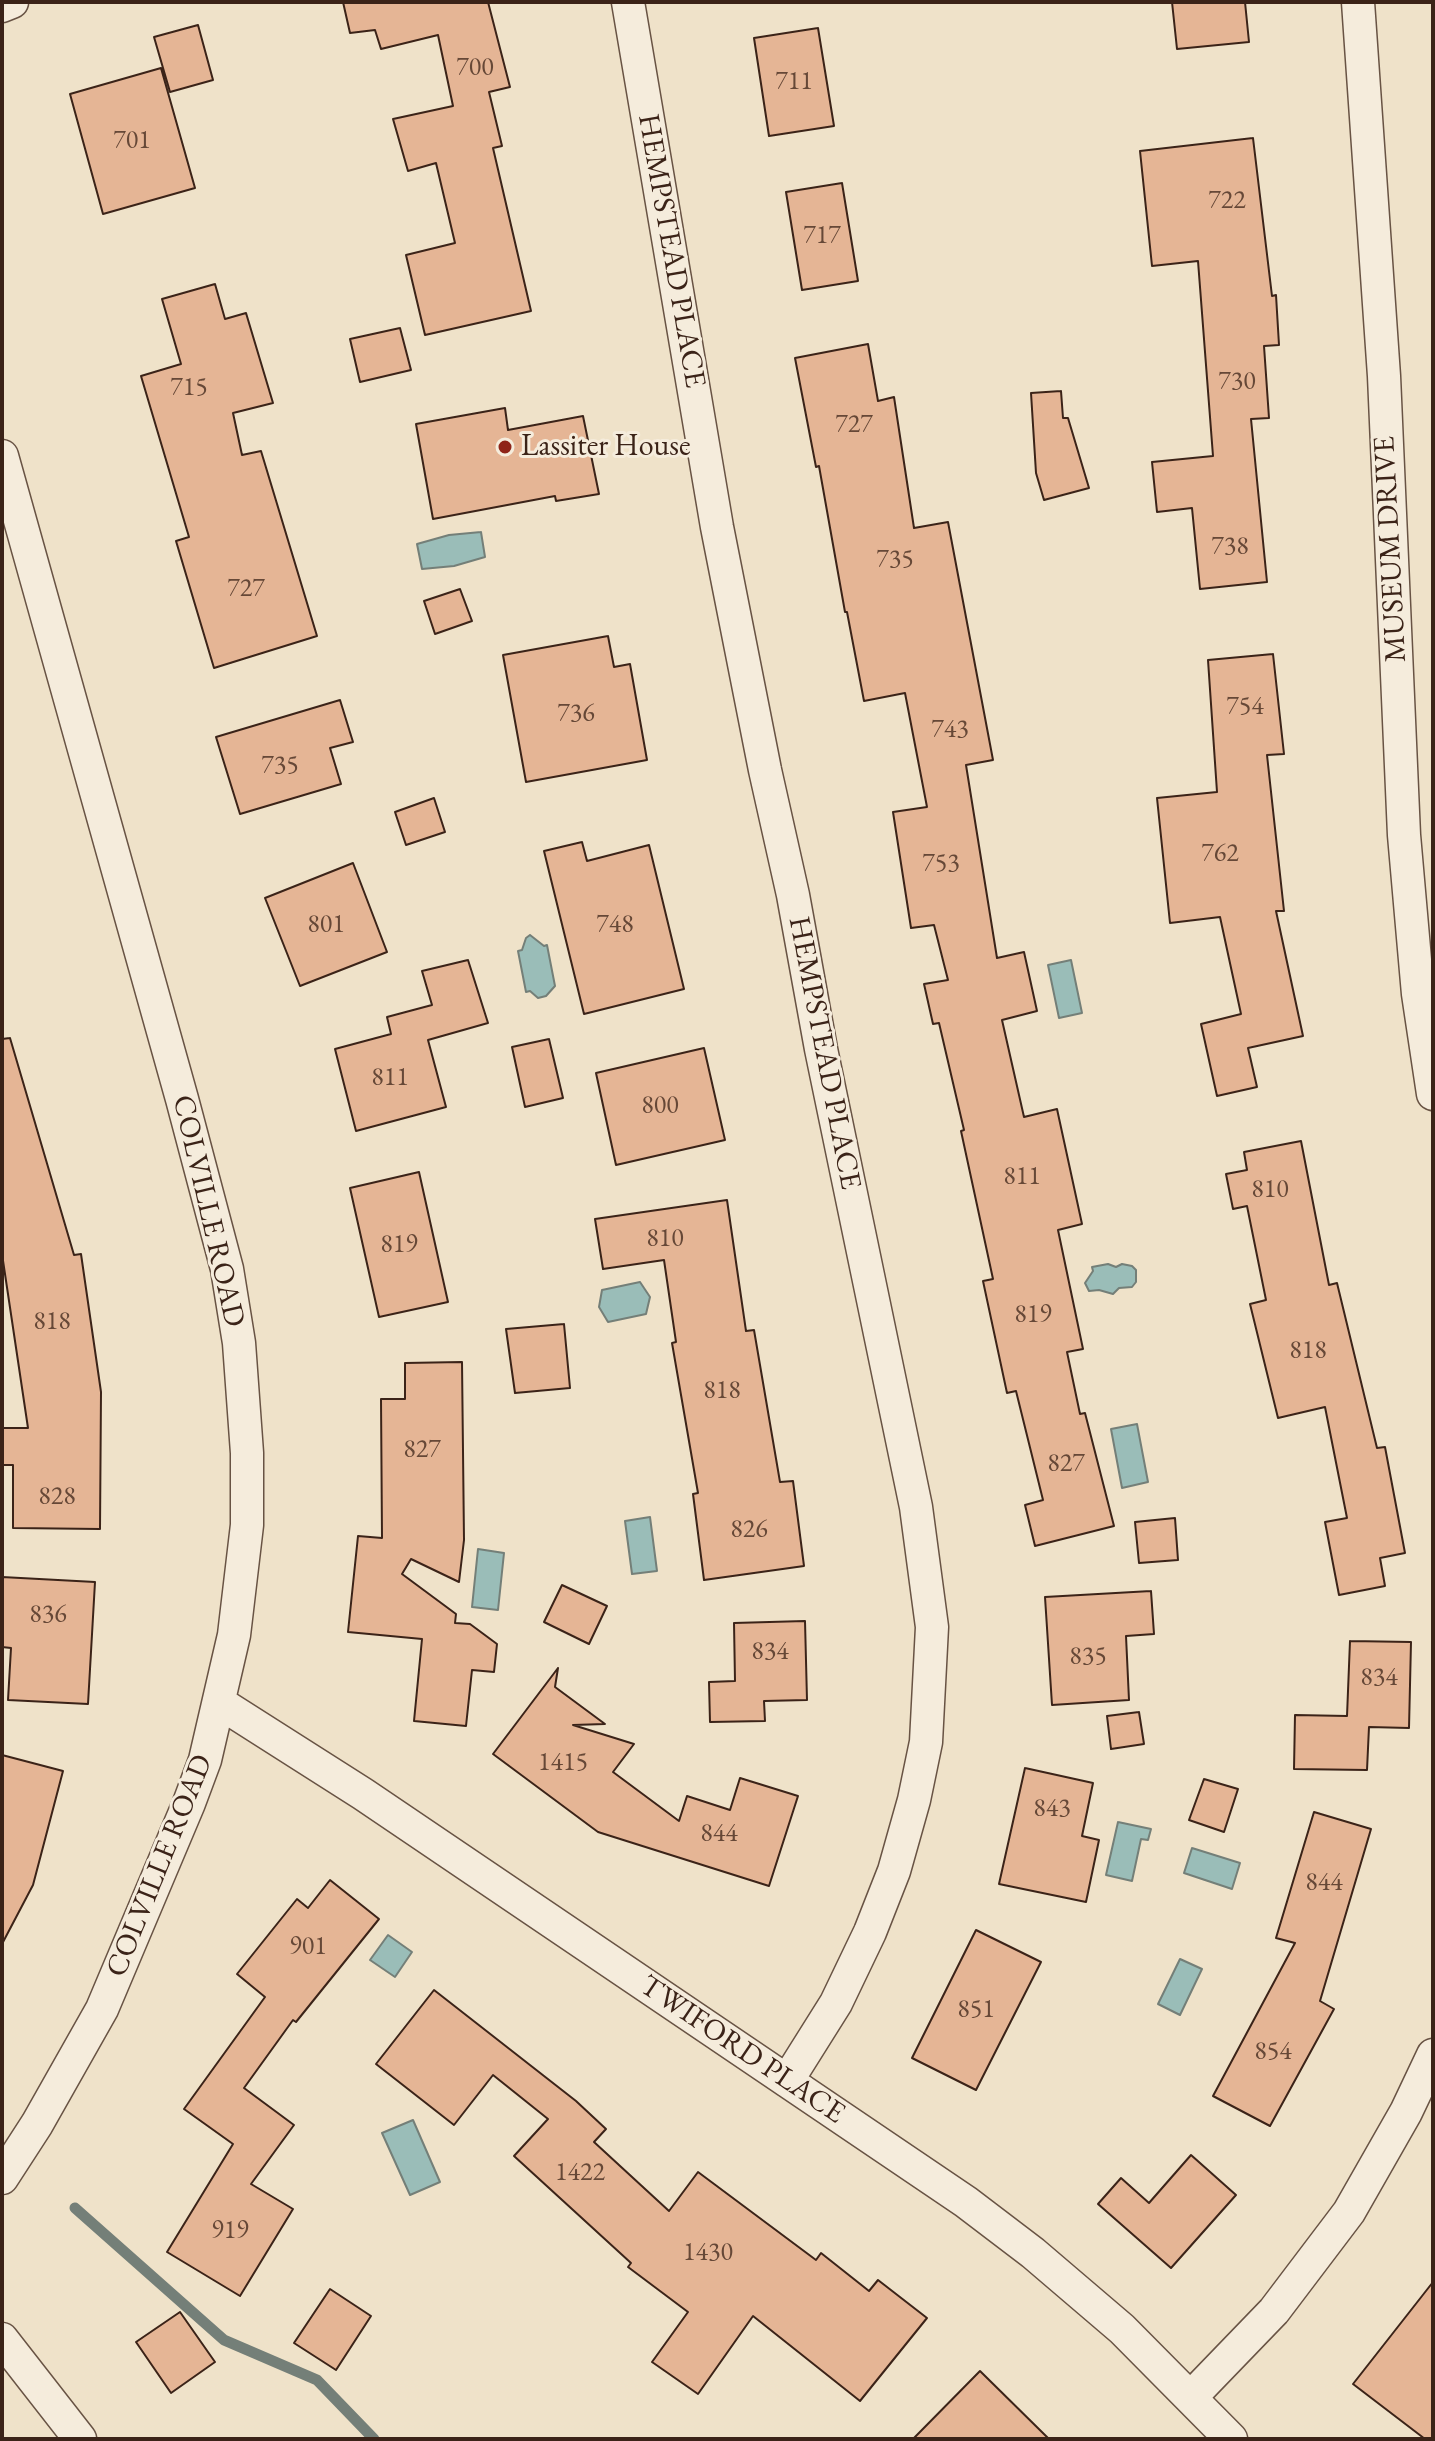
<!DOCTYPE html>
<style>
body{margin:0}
#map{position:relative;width:1435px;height:2441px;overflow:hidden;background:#efe2c9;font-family:"EB Garamond",serif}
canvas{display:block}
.frame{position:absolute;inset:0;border:4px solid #3b2318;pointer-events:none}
</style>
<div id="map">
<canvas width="1435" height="2441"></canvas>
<div class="frame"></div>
</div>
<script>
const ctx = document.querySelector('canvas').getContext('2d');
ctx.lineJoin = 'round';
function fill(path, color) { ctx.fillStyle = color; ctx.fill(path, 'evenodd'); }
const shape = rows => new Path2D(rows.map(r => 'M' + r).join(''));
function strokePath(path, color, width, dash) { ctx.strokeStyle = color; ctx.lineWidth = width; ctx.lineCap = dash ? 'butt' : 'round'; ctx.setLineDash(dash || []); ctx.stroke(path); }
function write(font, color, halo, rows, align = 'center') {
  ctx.font = font + ' "EB Garamond",serif'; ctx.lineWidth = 6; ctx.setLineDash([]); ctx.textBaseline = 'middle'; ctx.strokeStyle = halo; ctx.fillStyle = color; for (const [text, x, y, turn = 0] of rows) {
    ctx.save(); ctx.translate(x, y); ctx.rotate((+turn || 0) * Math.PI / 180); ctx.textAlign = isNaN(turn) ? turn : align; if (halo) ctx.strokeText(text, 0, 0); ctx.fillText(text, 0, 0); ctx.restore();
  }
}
const water = shape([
 [481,532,485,557,454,566,422,569,417,544,449,535,481,532],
 [530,935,544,946,547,945,555,986,546,996,538,998,530,991,526,992,518,951,522,950,526,938,530,935],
 [1071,960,1082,1013,1059,1018,1048,965,1071,960],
 [1108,1264,1116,1267,1122,1264,1132,1266,1136,1270,1136,1282,1132,1287,1119,1288,1113,1294,1099,1290,1089,1291,1085,1283,1093,1271,1092,1267,1108,1264],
 [640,1282,650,1297,646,1314,608,1322,599,1307,602,1290,640,1282],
 [1137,1424,1148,1482,1122,1488,1111,1429,1137,1424],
 [650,1517,657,1571,632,1574,625,1521,650,1517],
 [478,1549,504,1553,498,1610,472,1607,478,1549],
 [1118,1822,1151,1829,1148,1840,1141,1839,1132,1881,1106,1875,1118,1822],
 [1192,1848,1240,1863,1232,1889,1184,1873,1192,1848],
 [388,1935,412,1952,395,1977,370,1960,388,1935],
 [1180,1959,1202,1969,1180,2015,1158,2004,1180,1959],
 [413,2120,440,2182,410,2195,382,2133,413,2120]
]);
fill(water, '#9abdb8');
strokePath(water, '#747f78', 2);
strokePath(shape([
 [75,2208,224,2340,317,2380,374,2439]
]), '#747f78', 11);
const building = shape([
 [343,2,488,2,510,87,489,92,502,146,493,148,531,311,425,335,406,255,455,243,436,163,408,171,393,119,453,106,438,35,381,49,375,30,350,33,343,2],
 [1172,2,1245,2,1249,42,1177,49,1172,2],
 [198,25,213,80,170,92,154,37,198,25],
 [818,28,834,126,769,136,754,38,818,28],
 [161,68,195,188,103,214,70,94,161,68],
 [1253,138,1272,296,1276,295,1279,345,1264,346,1269,418,1251,419,1267,582,1200,589,1192,508,1157,512,1152,462,1213,456,1198,261,1152,266,1140,151,1253,138],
 [842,183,858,281,802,290,786,192,842,183],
 [215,284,225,319,246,313,273,403,233,413,242,455,261,451,317,636,214,668,176,541,189,537,141,376,181,364,162,299,215,284],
 [400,328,411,370,360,382,350,339,400,328],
 [868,344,878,401,894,397,914,528,948,522,993,760,966,765,997,958,1024,952,1037,1011,1002,1020,1024,1117,1057,1109,1082,1224,1058,1230,1083,1349,1067,1352,1080,1414,1085,1413,1114,1526,1035,1546,1025,1505,1043,1500,1016,1391,1007,1393,983,1281,993,1279,961,1131,964,1130,939,1023,933,1024,924,984,948,980,934,925,911,928,893,812,927,807,905,693,864,701,847,612,845,612,819,466,816,467,795,358,868,344],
 [1061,391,1063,418,1068,418,1089,488,1044,500,1036,473,1031,393,1061,391],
 [505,408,508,430,583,416,599,494,556,501,555,496,433,519,416,424,505,408],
 [460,589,472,621,435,634,424,601,460,589],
 [608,636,614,667,630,664,647,760,526,782,503,655,608,636],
 [1273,654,1284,754,1267,755,1284,911,1276,911,1303,1036,1248,1048,1257,1087,1217,1096,1201,1024,1241,1014,1220,917,1170,923,1157,798,1217,792,1208,660,1273,654],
 [340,700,353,742,330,748,341,784,240,814,216,737,340,700],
 [434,798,445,832,406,845,395,812,434,798],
 [582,842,587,861,649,845,684,989,584,1014,544,851,582,842],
 [353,863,387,952,300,986,265,898,353,863],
 [468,960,488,1023,428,1040,446,1107,356,1131,335,1049,391,1034,387,1017,432,1005,422,971,468,960],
 [10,1038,74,1255,81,1254,101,1392,100,1529,13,1528,13,1465,2,1465,2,1428,28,1428,2,1254,2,1039,10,1038],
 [549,1039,563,1098,525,1107,512,1047,549,1039],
 [704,1048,725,1140,616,1165,596,1073,704,1048],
 [1301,1141,1329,1285,1337,1283,1377,1448,1385,1447,1405,1553,1380,1558,1385,1586,1339,1595,1325,1522,1347,1518,1325,1407,1278,1418,1250,1304,1266,1300,1247,1206,1233,1209,1226,1174,1247,1170,1244,1152,1301,1141],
 [419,1172,448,1302,379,1317,350,1188,419,1172],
 [727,1200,746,1331,754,1330,780,1482,793,1481,804,1566,704,1580,693,1494,698,1493,672,1343,676,1342,664,1260,603,1269,595,1219,727,1200],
 [564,1324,570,1388,515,1393,506,1329,564,1324],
 [462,1362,464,1540,459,1582,411,1559,402,1574,456,1614,455,1623,470,1624,497,1644,494,1672,472,1670,466,1726,414,1721,422,1639,348,1632,358,1536,382,1538,381,1399,405,1399,405,1363,462,1362],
 [1175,1518,1178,1560,1139,1563,1135,1522,1175,1518],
 [2,1577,95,1582,88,1704,8,1700,11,1648,2,1647,2,1577],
 [562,1585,607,1606,589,1644,544,1622,562,1585],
 [1151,1591,1154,1634,1126,1636,1129,1700,1052,1705,1045,1597,1151,1591],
 [805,1621,807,1700,764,1701,765,1721,710,1722,709,1682,735,1681,734,1623,805,1621],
 [1350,1641,1411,1642,1409,1728,1369,1727,1367,1770,1294,1769,1295,1715,1347,1716,1350,1641],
 [558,1668,555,1687,605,1724,573,1725,634,1744,613,1772,679,1821,687,1796,730,1810,740,1778,798,1796,769,1886,598,1832,493,1754,558,1668],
 [1139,1712,1144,1744,1111,1749,1107,1716,1139,1712],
 [2,1755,63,1771,33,1885,2,1944,2,1755],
 [1025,1768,1093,1783,1082,1836,1099,1840,1086,1902,999,1884,1025,1768],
 [1204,1779,1238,1789,1224,1832,1189,1820,1204,1779],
 [1314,1812,1371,1829,1320,2001,1334,2009,1270,2126,1213,2096,1295,1943,1276,1938,1314,1812],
 [330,1880,379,1919,296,2022,293,2020,244,2088,294,2125,251,2184,293,2209,240,2296,167,2252,233,2144,184,2109,265,1997,237,1974,297,1899,308,1908,330,1880],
 [976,1930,1041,1962,976,2090,912,2058,976,1930],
 [434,1990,576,2101,606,2129,594,2142,669,2211,698,2172,816,2260,821,2253,869,2291,878,2280,927,2318,860,2401,753,2316,698,2394,652,2362,688,2312,628,2267,631,2263,514,2156,548,2119,493,2075,454,2125,376,2064,434,1990],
 [1191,2155,1236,2195,1171,2268,1098,2204,1121,2178,1149,2203,1191,2155],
 [1433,2282,1433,2439,1425,2439,1353,2384,1433,2282],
 [330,2289,371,2316,336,2370,294,2343,330,2289],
 [180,2312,215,2362,171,2393,136,2342,180,2312],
 [980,2371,1049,2439,913,2439,980,2371]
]);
fill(building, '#e5b595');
strokePath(building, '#3b2318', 2);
const minor = shape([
 [628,2,717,527,765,770,793,895,821,1049,916,1507,932,1627,926,1742,914,1800,894,1871,870,1932,836,2003,787,2081],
 [1358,2,1384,376,1404,835,1418,994,1433,1094],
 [2,6,12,2],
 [2,456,182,1099,227,1269,239,1343,247,1453,247,1525,234,1635,205,1760,189,1803,102,2009,37,2124,2,2178],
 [220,1703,363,1794,966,2202,1033,2253,1122,2329,1231,2439],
 [2,2339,80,2439],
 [1191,2397,1274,2311,1349,2212,1406,2112,1433,2055]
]);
strokePath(minor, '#685344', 35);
strokePath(minor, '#f5ecdc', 32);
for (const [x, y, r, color] of [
 [505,447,8,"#8f2418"]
]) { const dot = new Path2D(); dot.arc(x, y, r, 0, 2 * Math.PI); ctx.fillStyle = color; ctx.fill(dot); strokePath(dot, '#f5ecdc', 3); }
write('26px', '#664837', null, [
 ["700",475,68],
 ["711",794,82],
 ["701",132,141],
 ["722",1227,201],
 ["717",822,236],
 ["730",1237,382],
 ["715",189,388],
 ["727",854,425],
 ["738",1230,547],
 ["735",895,560],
 ["727",246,589],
 ["754",1245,707],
 ["736",576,714],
 ["743",950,730],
 ["735",280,766],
 ["762",1220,854],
 ["753",941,864],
 ["801",326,925],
 ["748",615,925],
 ["811",390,1078],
 ["800",660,1106],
 ["811",1022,1177],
 ["810",1270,1190],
 ["810",665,1239],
 ["819",399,1245],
 ["819",1033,1315],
 ["818",52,1322],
 ["818",1308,1351],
 ["818",722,1391],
 ["827",422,1450],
 ["827",1066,1464],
 ["828",57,1497],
 ["826",749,1530],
 ["836",48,1615],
 ["834",770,1652],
 ["835",1088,1657],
 ["834",1379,1678],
 ["1415",563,1763],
 ["843",1052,1809],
 ["844",719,1834],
 ["844",1324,1883],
 ["901",308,1947],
 ["851",976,2010],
 ["854",1273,2052],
 ["1422",580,2173],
 ["919",230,2231],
 ["1430",708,2253]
]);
write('30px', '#3b2318', '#f5ecdc', [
 ["HEMPSTEAD PLACE",671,251,80],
 ["MUSEUM DRIVE",1391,549,-93],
 ["HEMPSTEAD PLACE",824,1053,79],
 ["COLVILLE ROAD",208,1211,77],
 ["COLVILLE ROAD",160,1866,-68],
 ["TWIFORD PLACE",742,2050,34]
]);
write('30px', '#3b2318', '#f5ecdc', [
 ["Lassiter House",521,447]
], 'left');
</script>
